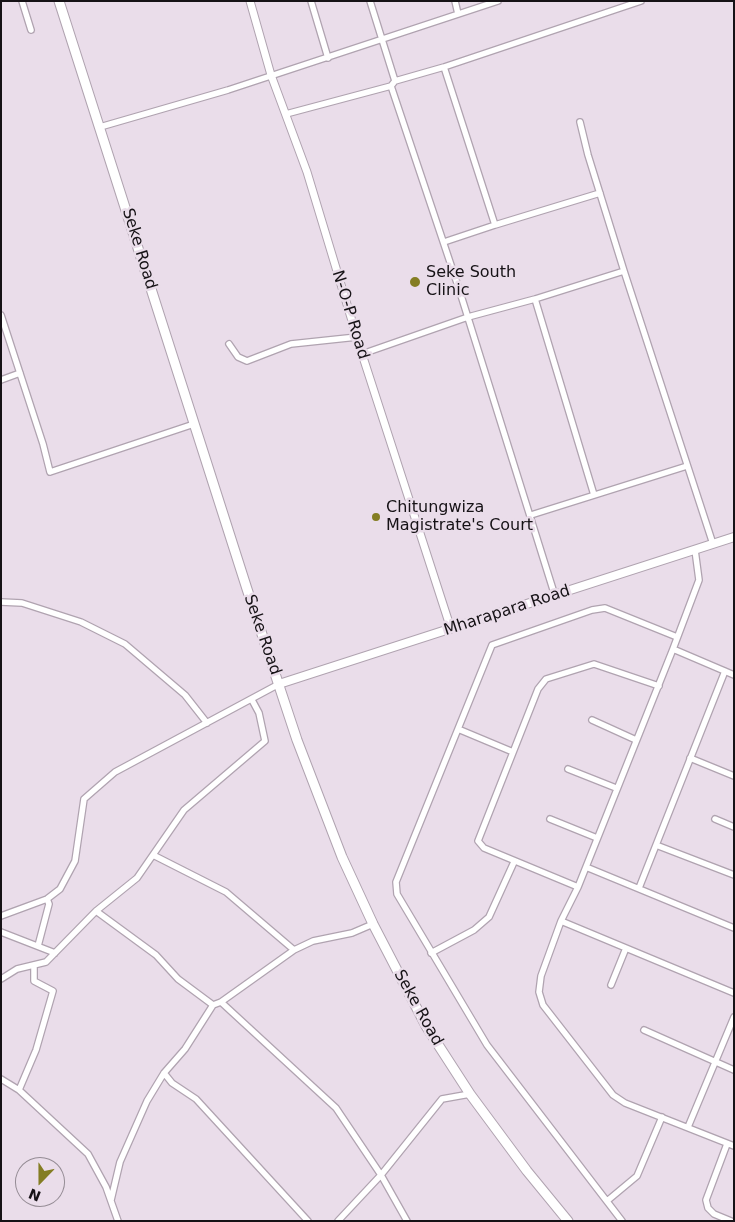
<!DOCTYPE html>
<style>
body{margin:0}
#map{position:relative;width:735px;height:1222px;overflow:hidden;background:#eaddea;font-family:"DejaVu Sans",sans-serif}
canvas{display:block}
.frame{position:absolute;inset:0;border:2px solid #161216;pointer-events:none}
.north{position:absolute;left:15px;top:1157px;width:50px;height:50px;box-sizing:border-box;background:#eaddea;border:1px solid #958c95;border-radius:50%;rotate:202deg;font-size:14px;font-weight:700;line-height:20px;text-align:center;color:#161216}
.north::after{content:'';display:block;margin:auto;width:18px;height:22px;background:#847d23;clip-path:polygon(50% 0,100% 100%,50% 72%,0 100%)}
</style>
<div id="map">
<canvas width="735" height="1222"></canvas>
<div class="frame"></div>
<div class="north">N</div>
</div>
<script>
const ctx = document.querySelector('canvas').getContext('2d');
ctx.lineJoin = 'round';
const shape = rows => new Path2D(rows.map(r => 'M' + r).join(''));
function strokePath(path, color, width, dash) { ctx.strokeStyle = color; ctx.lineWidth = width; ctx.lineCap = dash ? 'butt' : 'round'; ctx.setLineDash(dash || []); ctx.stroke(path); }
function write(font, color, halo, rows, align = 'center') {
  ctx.font = font + ' "DejaVu Sans",sans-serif'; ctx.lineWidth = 5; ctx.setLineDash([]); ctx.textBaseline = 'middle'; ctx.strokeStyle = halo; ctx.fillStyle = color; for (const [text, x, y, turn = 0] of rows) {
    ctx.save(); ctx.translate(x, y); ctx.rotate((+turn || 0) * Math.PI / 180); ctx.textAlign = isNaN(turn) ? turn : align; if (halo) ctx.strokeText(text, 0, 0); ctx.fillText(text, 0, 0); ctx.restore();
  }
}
const minor = shape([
 [22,1,31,30],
 [311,1,328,58],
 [370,1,395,81],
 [455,1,458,14],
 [444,67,495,225,600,193],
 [391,86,459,289,555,596],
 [286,114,391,86,395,81,444,67,641,1],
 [580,122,588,155,624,271],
 [100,127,228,90,498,1],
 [444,242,495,225],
 [535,299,594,495],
 [1,315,43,444,50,472,194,424],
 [229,344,238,357,247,361,291,344,357,337],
 [362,354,468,317,535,299,624,271,713,544],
 [1,380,20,373],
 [531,515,687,466],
 [695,550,699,580,673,649,578,887,561,921,541,976,539,992,543,1005,613,1095,625,1103,734,1146],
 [1,602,22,603,81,622,125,644,185,695,207,723],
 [673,649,734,675],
 [592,720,636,740],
 [458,729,513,752],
 [690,758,734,776],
 [568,769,616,788],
 [550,819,597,838],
 [715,819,734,827],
 [656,845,734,875],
 [153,855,226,892,294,950],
 [586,867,734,928],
 [578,887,484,848,478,841,538,689,546,679,594,664,659,686],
 [639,888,725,671],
 [96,911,156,955,178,979,213,1005],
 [1,916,47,899,60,889,75,861,84,799,115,772,279,684],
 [561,921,734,993],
 [1,932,55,953],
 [38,946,49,904,47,899],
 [431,953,474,930,489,917,514,862],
 [1,979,17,969,46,962,96,911,137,878,184,810,265,741,259,713,252,700],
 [611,985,626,948],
 [221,1002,336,1108,381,1175,407,1221],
 [644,1030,734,1070],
 [164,1073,172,1083,196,1099,308,1221],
 [1,1079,19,1090,88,1154,106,1187,118,1221],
 [19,1090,36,1050,53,991,34,981,34,965],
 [688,1127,734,1017],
 [727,1144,706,1200,708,1208,714,1214,731,1221],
 [111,1200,120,1162,147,1101,164,1073,185,1049,213,1005,221,1002,294,950,313,941,352,933,373,924],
 [607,1201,637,1176,662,1117],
 [338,1221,381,1175,442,1099,470,1094],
 [622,1221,487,1045,397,894,396,882,492,645,592,610,605,608,677,637]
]);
const tertiary = shape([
 [250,1,271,75,307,172,362,354,451,629]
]);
const secondary = shape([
 [279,684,734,537]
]);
const primary = shape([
 [59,1,247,589,297,740,342,857,373,924,426,1026,470,1094,527,1171,568,1221]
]);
strokePath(minor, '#b0a3b0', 8);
strokePath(tertiary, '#b0a3b0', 9);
strokePath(secondary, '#b0a3b0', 10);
strokePath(primary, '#b0a3b0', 11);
strokePath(minor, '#fff', 5.5);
strokePath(tertiary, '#fff', 7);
strokePath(secondary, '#fff', 8);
strokePath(primary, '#fff', 9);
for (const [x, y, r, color] of [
 [415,282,6,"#847d23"],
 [376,517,5,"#847d23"]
]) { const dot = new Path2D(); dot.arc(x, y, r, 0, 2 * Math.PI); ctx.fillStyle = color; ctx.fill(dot); strokePath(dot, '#eaddea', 2); }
write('16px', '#161216', '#eaddea', [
 ["Seke Road",139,249,73],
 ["N-O-P Road",350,315,73],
 ["Mharapara Road",507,611,-18],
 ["Seke Road",262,635,71],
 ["Seke Road",418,1008,61]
]);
write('16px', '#161216', '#eaddea', [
 ["Seke South",426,273],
 ["Clinic",426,291],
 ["Chitungwiza",386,508],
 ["Magistrate's Court",386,526]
], 'left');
</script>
